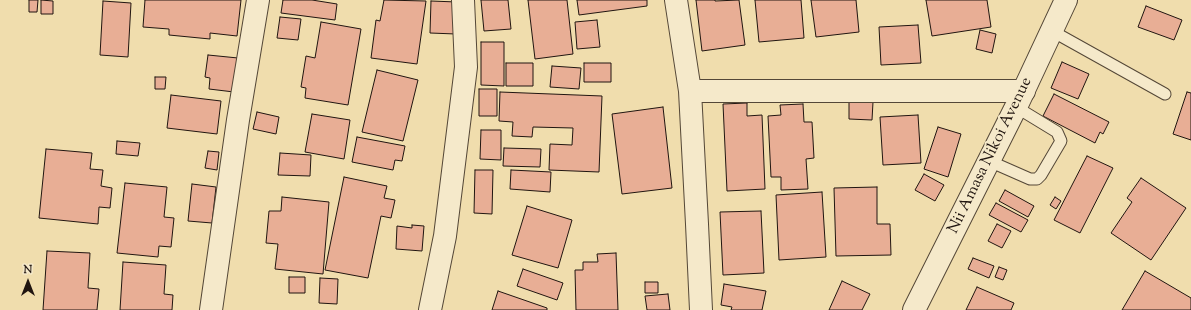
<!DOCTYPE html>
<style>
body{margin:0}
#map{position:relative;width:1191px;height:310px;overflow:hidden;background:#f0ddad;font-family:"Sorts Mill Goudy",serif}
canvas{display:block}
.north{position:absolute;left:8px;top:262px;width:40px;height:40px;-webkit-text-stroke:3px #f5e9ca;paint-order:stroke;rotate:0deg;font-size:11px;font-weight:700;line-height:16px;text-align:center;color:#201510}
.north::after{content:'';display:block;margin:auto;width:14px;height:18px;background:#201510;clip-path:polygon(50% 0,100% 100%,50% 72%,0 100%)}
</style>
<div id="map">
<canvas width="1191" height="310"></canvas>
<div class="north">N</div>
</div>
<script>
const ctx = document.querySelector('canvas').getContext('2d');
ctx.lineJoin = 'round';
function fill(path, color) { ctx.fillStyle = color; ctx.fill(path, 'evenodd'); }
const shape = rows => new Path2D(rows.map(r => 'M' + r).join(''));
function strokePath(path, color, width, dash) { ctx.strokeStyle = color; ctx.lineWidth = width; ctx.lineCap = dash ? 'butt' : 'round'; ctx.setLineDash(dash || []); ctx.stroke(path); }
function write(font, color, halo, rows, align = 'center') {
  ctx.font = font + ' "Sorts Mill Goudy",serif'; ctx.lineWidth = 4; ctx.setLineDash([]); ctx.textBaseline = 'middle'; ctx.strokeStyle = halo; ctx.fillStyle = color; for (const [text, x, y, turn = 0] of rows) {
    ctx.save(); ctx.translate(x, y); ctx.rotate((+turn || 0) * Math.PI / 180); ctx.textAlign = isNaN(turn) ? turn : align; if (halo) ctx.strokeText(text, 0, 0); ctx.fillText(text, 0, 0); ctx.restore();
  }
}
const building = shape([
 [29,0,38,0,37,12,29,12,29,0],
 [41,0,53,1,53,14,41,14,41,0],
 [145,0,241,0,237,36,210,33,210,39,169,35,169,29,143,27,145,0],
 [283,0,312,0,337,4,335,20,281,13,283,0],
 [384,0,426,1,417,64,371,58,376,20,380,21,384,0],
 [481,0,508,0,511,29,484,31,481,0],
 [528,0,567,0,573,54,535,59,528,0],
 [577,0,647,0,647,6,579,15,577,0],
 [696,0,715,0,715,1,739,0,745,45,702,51,696,0],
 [755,0,801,0,804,38,759,42,755,0],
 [811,0,856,0,859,32,816,37,811,0],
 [926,0,987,0,991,27,932,36,926,0],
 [103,1,131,3,128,57,100,55,103,1],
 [431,1,457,2,456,34,430,33,431,1],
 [1146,6,1182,20,1174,40,1138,27,1146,6],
 [280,17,301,19,298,40,277,38,280,17],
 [597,20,600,47,577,49,575,22,597,20],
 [321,22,361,29,348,105,305,98,306,88,301,87,306,56,315,58,321,22],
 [918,25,921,63,881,65,879,27,918,25],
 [980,30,996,34,992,53,976,49,980,30],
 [481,42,504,42,504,86,481,85,481,42],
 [208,55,238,58,234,92,209,89,210,78,205,77,208,55],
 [1062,62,1089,74,1078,99,1051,88,1062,62],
 [506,63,533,63,533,86,506,86,506,63],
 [584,63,611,63,611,82,584,82,584,63],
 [552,66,581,68,579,89,550,87,552,66],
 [377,70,418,80,403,141,362,132,377,70],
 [155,77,166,77,165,89,155,89,155,77],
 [479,89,497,89,497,116,479,116,479,89],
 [500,92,602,96,599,172,549,170,550,144,572,145,573,128,533,127,532,137,512,136,513,122,499,121,500,92],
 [1187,92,1191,93,1191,140,1173,134,1187,92],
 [1054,94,1109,122,1103,134,1100,132,1095,143,1043,116,1054,94],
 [171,95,221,101,217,134,167,128,171,95],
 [849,101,873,102,872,120,849,119,849,101],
 [747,103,747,116,762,115,765,189,727,191,723,104,747,103],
 [803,104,804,122,812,122,814,158,806,159,808,189,781,190,781,177,771,177,768,116,781,115,780,105,803,104],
 [663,107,672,188,622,194,612,114,663,107],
 [257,112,279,117,276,134,253,129,257,112],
 [312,114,350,120,344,159,305,152,312,114],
 [918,115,921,163,883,165,880,117,918,115],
 [938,127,961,134,948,177,924,169,938,127],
 [481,130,501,130,501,160,480,159,481,130],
 [357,137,405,146,402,161,395,160,393,170,352,162,357,137],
 [117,141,140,143,138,156,116,154,117,141],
 [504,148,541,149,540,167,503,166,504,148],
 [46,149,92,153,90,169,103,170,101,186,112,188,110,208,99,207,98,224,39,218,46,149],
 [208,151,219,152,217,170,205,168,208,151],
 [280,153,311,155,310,176,278,175,280,153],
 [1087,156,1113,168,1080,233,1054,220,1087,156],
 [475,170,493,170,492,214,474,213,475,170],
 [511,170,551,172,550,192,510,189,511,170],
 [924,174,944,185,935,201,915,190,924,174],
 [344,177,387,186,384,198,395,200,391,218,381,216,368,278,325,270,344,177],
 [1141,178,1186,208,1151,260,1111,233,1132,202,1127,198,1141,178],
 [125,183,167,187,164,217,174,218,171,247,159,246,158,257,117,253,125,183],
 [192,184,216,187,212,223,188,221,192,184],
 [877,187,877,224,890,224,891,255,836,256,834,188,877,187],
 [1005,190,1034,206,1028,217,999,201,1005,190],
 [822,192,826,257,779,260,776,195,822,192],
 [282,197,329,202,323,274,275,269,278,244,266,243,269,211,281,211,282,197],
 [1055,197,1061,201,1056,209,1050,205,1055,197],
 [996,203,1028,220,1021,232,989,215,996,203],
 [527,206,572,220,558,268,512,255,527,206],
 [761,211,764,273,723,275,720,212,761,211],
 [997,224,1011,231,1002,248,988,241,997,224],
 [412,225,424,226,422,251,396,249,397,226,412,228,412,225],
 [47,251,90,253,88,288,99,289,97,310,43,310,47,251],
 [616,253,618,310,576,310,575,270,583,270,583,262,598,262,597,254,616,253],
 [973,258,994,266,989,278,968,269,973,258],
 [123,262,166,265,164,294,173,295,172,310,120,310,123,262],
 [999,267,1007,270,1003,280,995,277,999,267],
 [523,269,563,283,557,300,517,286,523,269],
 [1145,271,1191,298,1191,310,1122,310,1145,271],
 [289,277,305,277,305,293,289,293,289,277],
 [320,278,338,279,337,304,319,303,320,278],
 [842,281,870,294,862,310,829,310,842,281],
 [645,282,658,282,658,293,645,293,645,282],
 [724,284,766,291,762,310,731,310,732,307,721,305,724,284],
 [977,287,1014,303,1011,310,966,310,977,287],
 [498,291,547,308,547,310,492,310,498,291],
 [668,294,670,310,647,310,645,296,668,294]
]);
fill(building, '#e8ae95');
strokePath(building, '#201510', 1);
const service = shape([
 [1052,31,1165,94],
 [989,161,1030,179,1037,179,1041,175,1061,141,1057,132,1016,107]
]);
const minor = shape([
 [676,0,690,91,697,224,701,310],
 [690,91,1024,91],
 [211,310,238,120,258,0],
 [430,310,445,236,466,67,463,0]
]);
const tertiary = shape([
 [914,310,1016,107,1066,0]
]);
strokePath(service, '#544737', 13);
strokePath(minor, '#544737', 24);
strokePath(tertiary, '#544737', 24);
strokePath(service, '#f5e9ca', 11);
strokePath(minor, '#f5e9ca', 22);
strokePath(tertiary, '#f5e9ca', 22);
write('16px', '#201510', '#f5e9ca', [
 ["Nii Amasa Nikoi Avenue",991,156,-64]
]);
</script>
